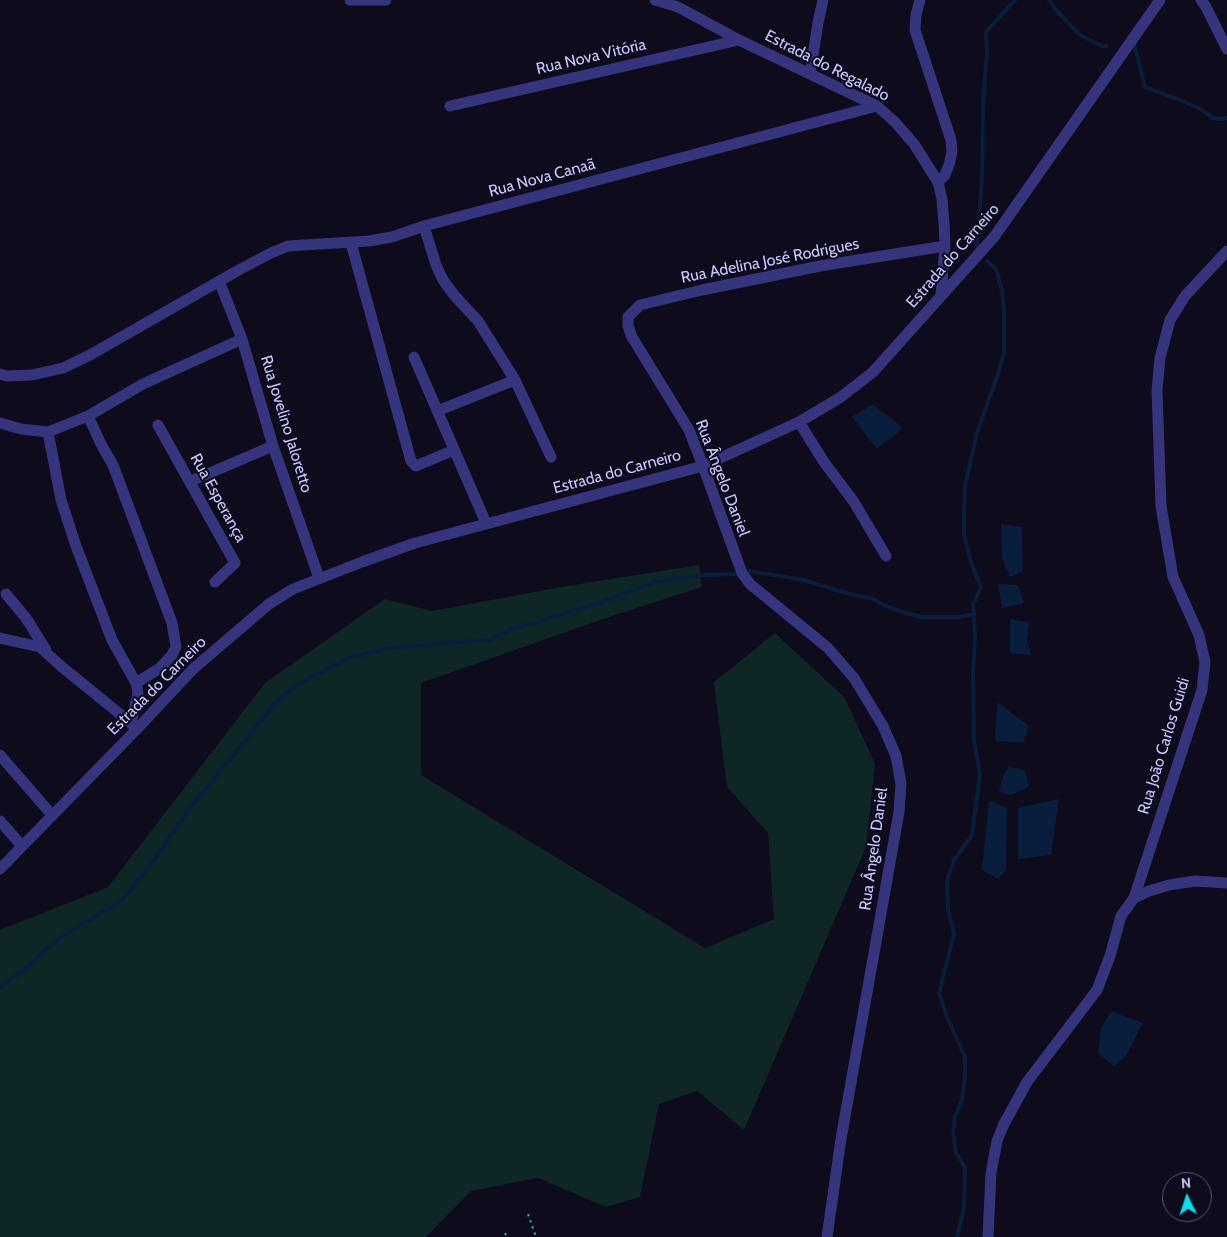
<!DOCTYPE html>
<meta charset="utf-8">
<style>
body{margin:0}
#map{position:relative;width:1227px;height:1237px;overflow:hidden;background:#0d0b1c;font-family:Cabin,sans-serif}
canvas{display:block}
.north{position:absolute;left:1162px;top:1172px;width:50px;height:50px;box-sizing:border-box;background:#0d0b1c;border:1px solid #595677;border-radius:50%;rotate:356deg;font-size:14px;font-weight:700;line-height:20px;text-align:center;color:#cbc6ff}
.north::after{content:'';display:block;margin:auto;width:18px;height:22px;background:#00e0f1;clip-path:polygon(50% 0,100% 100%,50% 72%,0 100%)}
</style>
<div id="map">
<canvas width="1227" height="1237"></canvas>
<div class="north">N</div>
</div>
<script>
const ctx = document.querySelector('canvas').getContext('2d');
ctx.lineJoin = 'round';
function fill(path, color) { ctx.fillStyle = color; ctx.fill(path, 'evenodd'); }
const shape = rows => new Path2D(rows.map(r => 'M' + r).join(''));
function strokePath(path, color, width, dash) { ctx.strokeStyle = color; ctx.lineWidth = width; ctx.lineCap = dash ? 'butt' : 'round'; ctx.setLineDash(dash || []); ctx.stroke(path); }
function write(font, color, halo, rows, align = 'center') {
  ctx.font = font + ' Cabin,sans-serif'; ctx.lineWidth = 4; ctx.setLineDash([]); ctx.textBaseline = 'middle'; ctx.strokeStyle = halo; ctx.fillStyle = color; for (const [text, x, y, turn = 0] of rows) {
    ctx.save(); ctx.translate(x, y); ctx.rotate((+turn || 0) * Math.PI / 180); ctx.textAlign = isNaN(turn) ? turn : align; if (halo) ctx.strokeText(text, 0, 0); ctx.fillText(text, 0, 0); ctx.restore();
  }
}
fill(shape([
 [699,565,702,587,606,618,421,683,421,775,705,948,774,919,768,833,727,787,714,682,775,633,845,698,875,764,866,847,744,1130,697,1091,659,1104,640,1197,606,1207,538,1178,471,1191,426,1237,0,1237,0,930,108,887,265,683,385,599,432,611,561,587]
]), '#0e2625');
fill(shape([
 [873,404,903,428,877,449,852,417],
 [1001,524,1022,527,1023,571,1010,577,1002,559],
 [998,584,1018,585,1024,603,1002,608],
 [1010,619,1029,622,1027,640,1031,655,1010,653],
 [997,702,1029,726,1023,743,995,741],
 [1009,767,1025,770,1029,787,1011,795,999,792,1003,775],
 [1059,799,1051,855,1018,859,1018,808],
 [989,800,1007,808,1006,870,998,879,982,870],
 [1112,1011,1143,1023,1126,1056,1114,1066,1098,1053,1101,1027]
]), '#091e3d');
strokePath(shape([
 [1049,0,1057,11,1080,35,1102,46,1107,46],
 [1134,43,1145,87,1180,100,1199,108,1213,118,1219,119,1227,118],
 [977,249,982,177,983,105,987,52,986,32,1015,0],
 [749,571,804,580,853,595,871,598,890,608,921,617,959,617,974,614],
 [0,987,20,973,47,948,69,932,123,900,151,864,190,808,278,700,297,685,344,660,368,653,390,648,489,640,510,630,599,603,655,582,705,575,737,574],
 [957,1237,964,1208,965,1168,956,1152,953,1133,955,1117,962,1100,965,1077,965,1057,947,1017,939,993,954,934,948,909,947,881,954,860,972,835,980,774,974,740,973,671,975,638,973,605,981,587,971,562,964,535,964,512,965,486,977,433,998,374,1004,353,1004,310,1002,291,996,269,987,261]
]), '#091e3d', 4);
strokePath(shape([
 [528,1214,536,1237],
 [505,1233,507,1237]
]), '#2aafa3', 2, [2.5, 4]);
strokePath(shape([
 [350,0,386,0],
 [655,0,678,7,739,40,877,106,895,122,914,144,938,182,942,199,944,223,945,246,941,295],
 [920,0,916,15,915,30,951,140,952,152,949,165,945,175,938,182],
 [1201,0,1206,7,1227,49],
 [810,74,818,23,823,0],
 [450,106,739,40],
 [424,226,436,265,443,280,454,295,478,321,515,380,551,457],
 [351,243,411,461,416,466,454,450],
 [219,281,242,339,273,446,319,578],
 [414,357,486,523],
 [0,374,7,376,32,375,63,368,90,355,237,271,271,253,288,246,369,241,392,237,424,226,877,106],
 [437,411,515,380],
 [88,416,101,444,113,465,172,623,176,647,172,655,160,668,136,683],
 [799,422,824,462,854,502,886,556],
 [0,423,21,429,48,432,88,416,143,384,242,339],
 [158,425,235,563,215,582],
 [48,432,61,500,76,546,112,640,136,683,138,693,131,723,136,730],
 [191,481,273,446],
 [6,594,26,618,46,650],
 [0,638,40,647,62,667,131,723],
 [0,755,52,815],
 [0,821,22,846],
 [0,869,136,730,193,669,269,604,293,589,362,562,415,543,703,466,799,422,841,397,873,372,994,237,1160,0],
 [1134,898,1149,891,1169,885,1195,881,1227,883],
 [827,1237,841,1139,899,812,901,784,896,756,883,726,854,678,828,648,750,584,742,573,703,466,689,430,632,337,628,326,628,317,640,305,702,290,820,266,945,246],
 [988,1237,991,1173,997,1141,1004,1124,1027,1082,1097,990,1110,956,1121,916,1134,898,1202,690,1205,662,1199,635,1173,577,1161,506,1157,390,1160,358,1170,320,1185,296,1227,251]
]), '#35347d', 11);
write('16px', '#cbc6ff', '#0d0b1c', [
 ["Rua Nova Vitória",591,57,-13],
 ["Estrada do Regalado",827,66,27],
 ["Rua Nova Canaã",542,178,-15],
 ["Estrada do Carneiro",953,256,-49],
 ["Rua Adelina José Rodrigues",770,261,-11],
 ["Rua Jovelino Jaloretto",286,424,73],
 ["Estrada do Carneiro",617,472,-15],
 ["Rua Ângelo Daniel",722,478,69],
 ["Rua Esperança",218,498,61],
 ["Estrada do Carneiro",157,686,-45],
 ["Rua João Carlos Guidi",1164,746,-73],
 ["Rua Ângelo Daniel",874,849,-82]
]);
</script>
